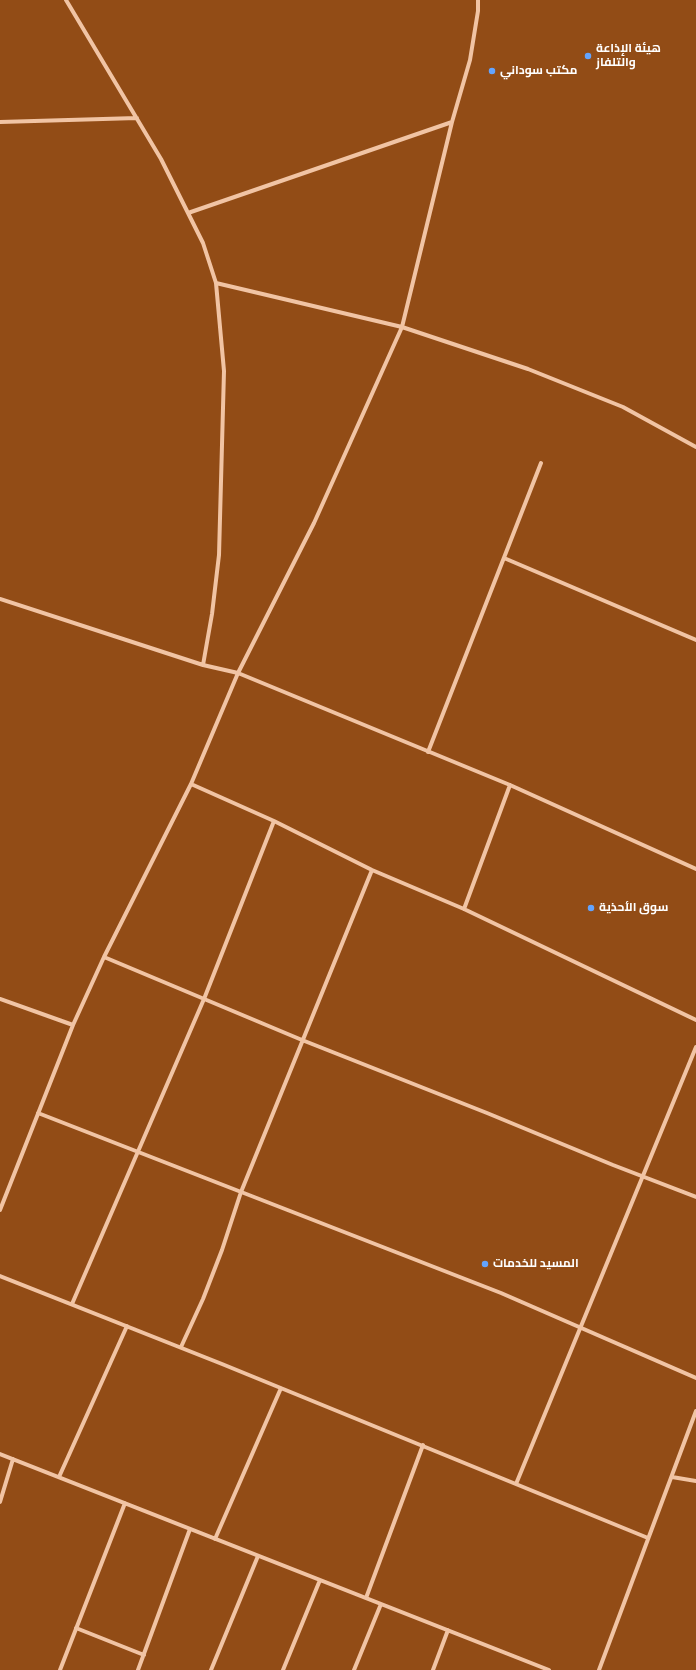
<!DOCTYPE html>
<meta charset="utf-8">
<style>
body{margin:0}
canvas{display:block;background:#924c16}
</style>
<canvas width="696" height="1670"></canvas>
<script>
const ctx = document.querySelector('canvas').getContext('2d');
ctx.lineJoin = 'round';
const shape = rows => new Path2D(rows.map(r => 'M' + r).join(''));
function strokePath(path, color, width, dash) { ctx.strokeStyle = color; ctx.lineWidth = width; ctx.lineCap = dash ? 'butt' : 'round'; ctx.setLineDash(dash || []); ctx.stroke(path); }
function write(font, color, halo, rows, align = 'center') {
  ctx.font = font + ' "Titillium Web",Cairo,sans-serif'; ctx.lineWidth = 3.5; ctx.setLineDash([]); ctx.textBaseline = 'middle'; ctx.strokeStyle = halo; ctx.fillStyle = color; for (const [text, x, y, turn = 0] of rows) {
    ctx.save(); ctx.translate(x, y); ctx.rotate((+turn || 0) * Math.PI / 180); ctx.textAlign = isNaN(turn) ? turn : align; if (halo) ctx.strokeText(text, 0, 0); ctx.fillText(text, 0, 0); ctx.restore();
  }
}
strokePath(shape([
 [66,0,161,159,203,243,216,283,224,371,219,555,212,614,203,665],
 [0,122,137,118],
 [188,213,452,122],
 [216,283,402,327,528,369,623,407,696,447],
 [504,558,696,640],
 [0,599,203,665,238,673,510,785,696,869],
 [428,752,541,463],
 [191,784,274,821,372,870,464,909,696,1020],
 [464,909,510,785],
 [104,957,302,1040,487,1113,613,1165,696,1197],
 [0,999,73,1025],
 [38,1113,501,1293,696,1378],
 [0,1210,73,1025,104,957,191,784,238,673,314,523,402,327,452,122,470,60,478,11,478,0],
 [0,1276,222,1364,648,1538],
 [72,1304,204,999,274,821],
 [181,1347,203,1299,222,1250,241,1192,372,870],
 [0,1454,549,1670],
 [59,1477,127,1326],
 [672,1477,696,1481],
 [516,1484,696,1047],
 [0,1502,13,1459],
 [215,1539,281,1388],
 [366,1598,423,1445],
 [76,1628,144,1655],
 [60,1670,125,1503],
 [138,1670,190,1529],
 [211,1670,258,1556],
 [283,1670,320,1580],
 [354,1670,381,1604],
 [433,1670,448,1630],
 [599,1670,696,1411]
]), '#f1c4a4', 4);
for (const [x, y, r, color] of [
 [588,56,4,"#63a4ff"],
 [492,71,4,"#63a4ff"],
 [591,908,4,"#63a4ff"],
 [485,1264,4,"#63a4ff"]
]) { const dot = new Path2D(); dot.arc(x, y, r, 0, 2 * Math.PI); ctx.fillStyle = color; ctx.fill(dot); strokePath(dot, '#924c16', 1.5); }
write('bold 12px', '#fff', '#924c16', [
 ["هيئة الإذاعة",596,49],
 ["والتلفاز",596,63],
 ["مكتب سوداني",500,71],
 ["سوق الأحذية",599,908],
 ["المسيد للخدمات",493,1264]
], 'left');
</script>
